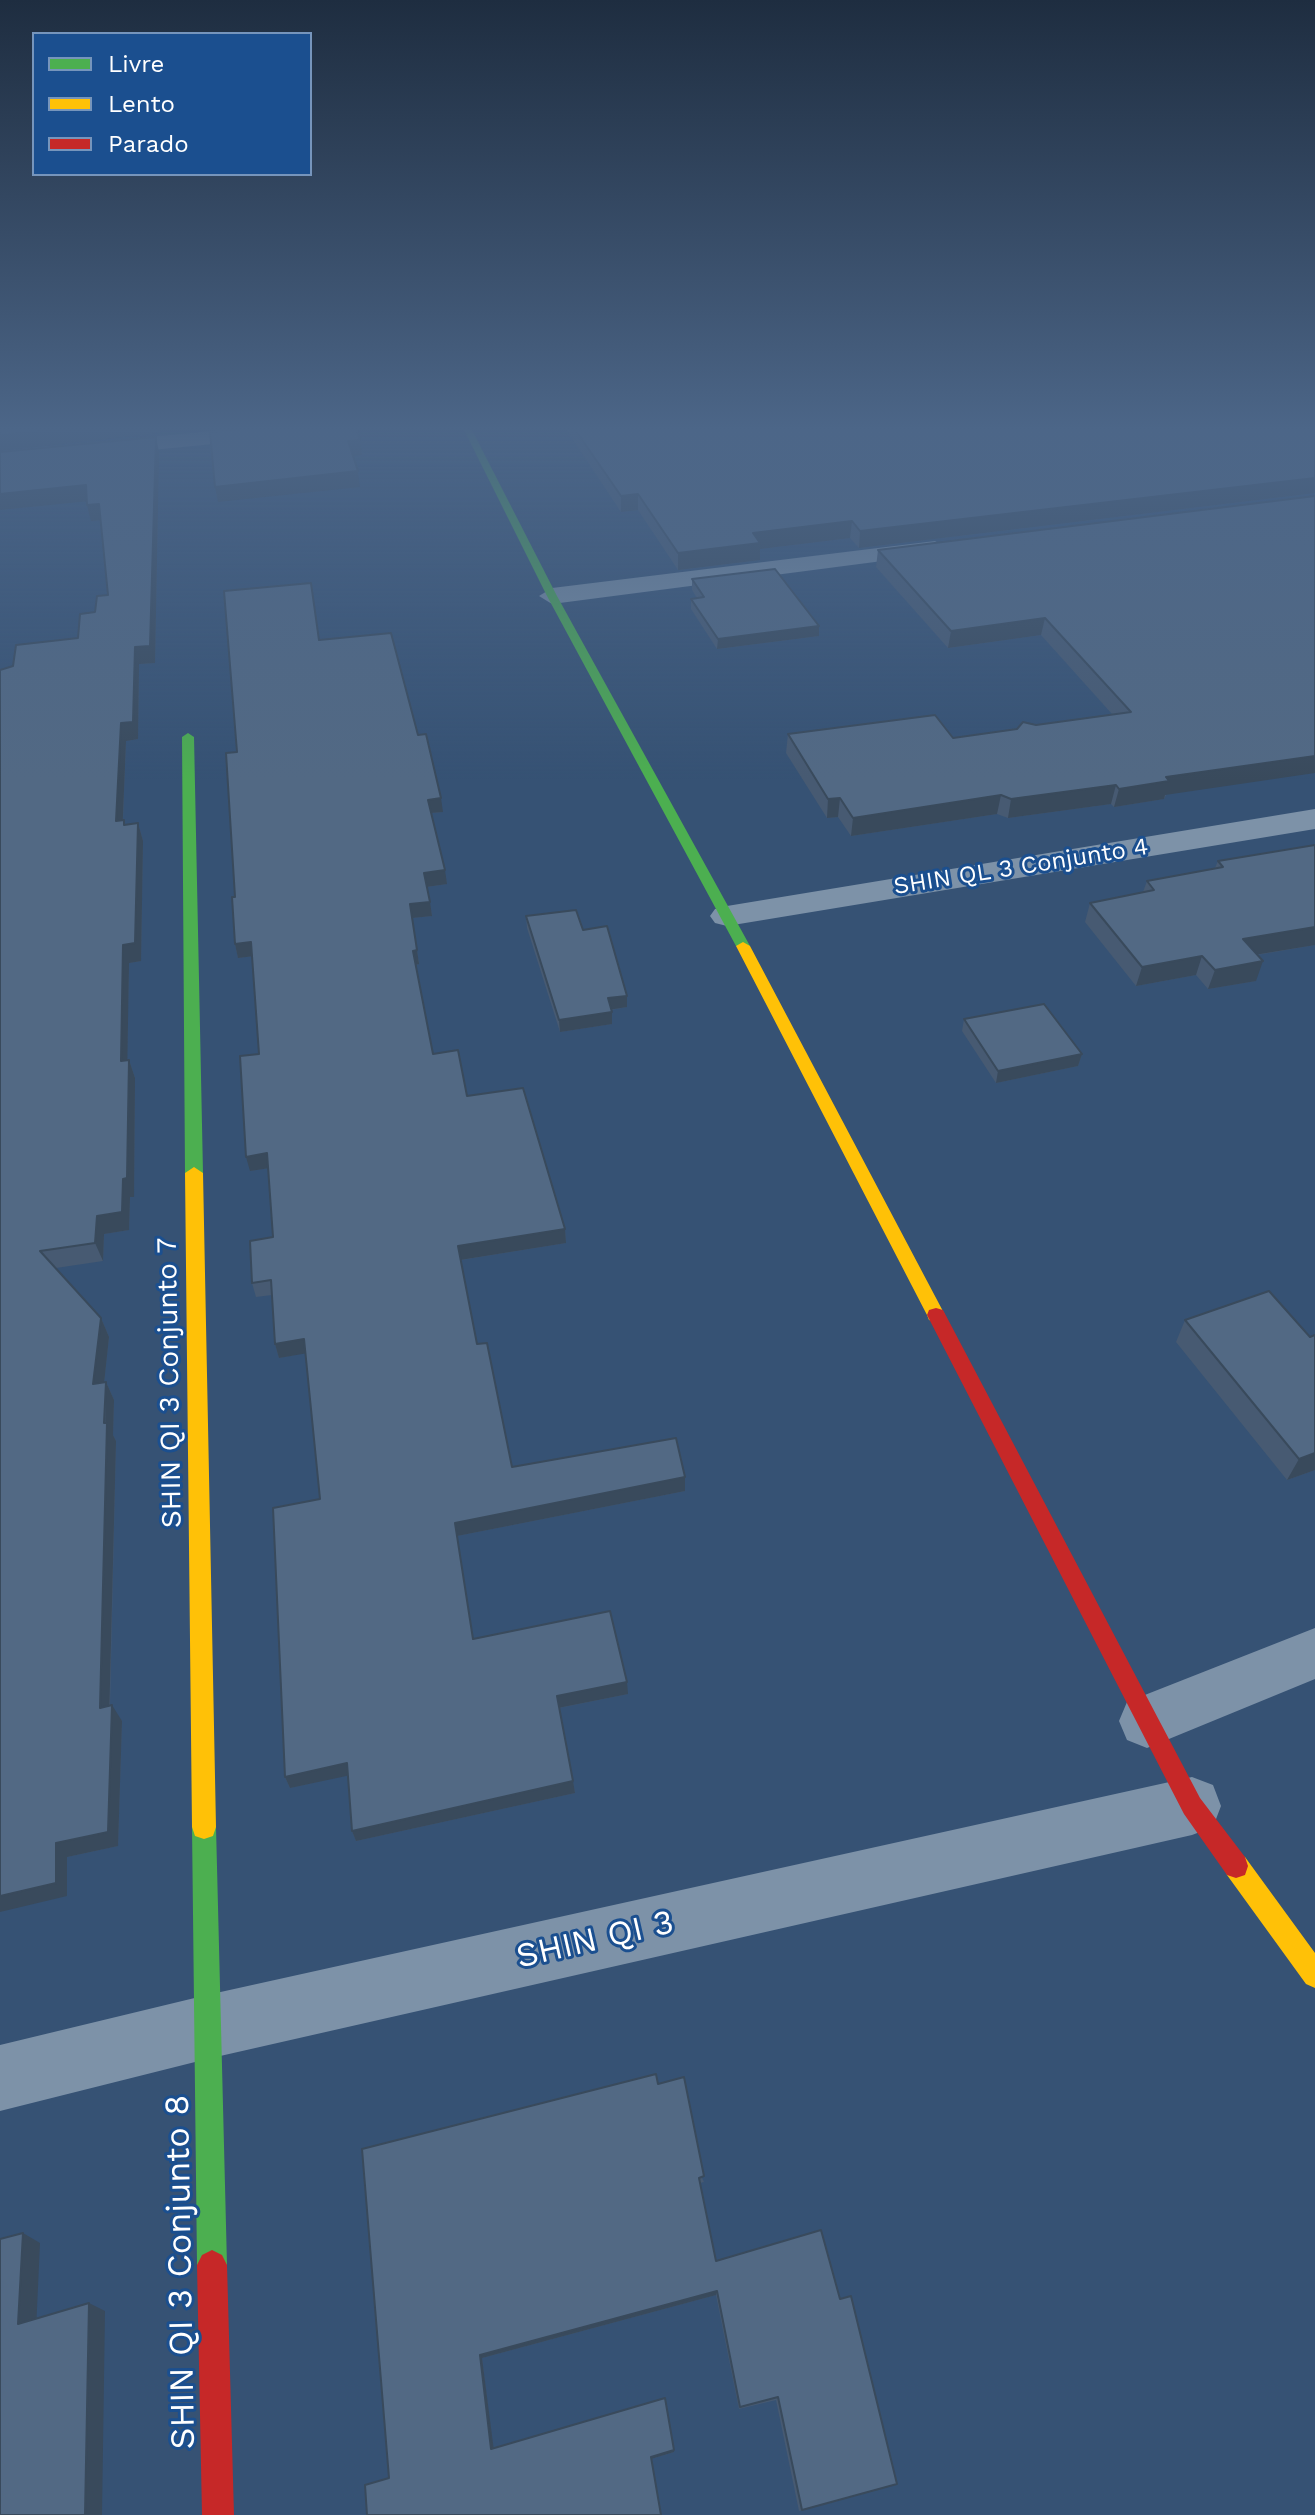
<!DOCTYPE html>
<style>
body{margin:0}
#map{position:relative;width:1315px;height:2515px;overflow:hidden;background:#365274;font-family:"Work Sans",sans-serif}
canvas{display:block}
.legend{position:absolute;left:32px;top:32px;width:280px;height:144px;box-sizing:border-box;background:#1b4f8f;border:2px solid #7695bc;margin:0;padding:10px 14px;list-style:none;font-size:24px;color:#fff}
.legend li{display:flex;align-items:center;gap:16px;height:40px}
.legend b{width:40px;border:2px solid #7695bc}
</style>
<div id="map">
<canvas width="1315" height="2515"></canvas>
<ul class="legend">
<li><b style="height:10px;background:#4caf50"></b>Livre</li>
<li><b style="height:10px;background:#ffc107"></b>Lento</li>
<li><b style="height:10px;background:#c62828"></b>Parado</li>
</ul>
</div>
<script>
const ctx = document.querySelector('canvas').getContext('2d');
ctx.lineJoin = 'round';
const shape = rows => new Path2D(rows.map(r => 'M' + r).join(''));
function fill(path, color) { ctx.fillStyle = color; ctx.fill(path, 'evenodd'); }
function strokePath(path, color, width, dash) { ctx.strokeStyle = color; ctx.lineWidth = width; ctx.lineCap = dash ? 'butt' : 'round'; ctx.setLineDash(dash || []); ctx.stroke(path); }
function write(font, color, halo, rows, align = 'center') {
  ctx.font = font + ' "Work Sans",sans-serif'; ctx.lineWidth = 6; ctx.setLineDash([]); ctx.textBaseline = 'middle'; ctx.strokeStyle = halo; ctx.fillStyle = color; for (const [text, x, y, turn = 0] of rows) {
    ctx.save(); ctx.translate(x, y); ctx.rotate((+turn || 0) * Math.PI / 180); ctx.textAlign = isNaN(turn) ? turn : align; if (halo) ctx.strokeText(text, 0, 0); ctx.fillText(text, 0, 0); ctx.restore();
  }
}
fill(shape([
 [243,428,316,428,305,435,0,465,0,451,243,428],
 [935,541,947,548,944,553,552,604,539,596,552,588,935,541],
 [1315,809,1315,829,727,926,715,923,710,916,715,909,727,906,1315,809],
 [1315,1628,1315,1679,1147,1748,1127,1740,1119,1721,1127,1702,1315,1628],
 [1192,1777,1213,1785,1221,1806,1213,1827,1192,1835,207,2059,0,2111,0,2045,207,1995,1192,1777]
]), '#7d92a8');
fill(shape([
 [463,428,471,428,557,596,750,946,748,949,743,950,736,946,547,596,463,428],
 [188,733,194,737,203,1173,194,1179,185,1173,182,737,188,733],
 [204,1815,213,1818,216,1827,227,2265,222,2275,212,2280,202,2275,197,2265,192,1827,195,1818,204,1815]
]), '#4caf50');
fill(shape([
 [743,942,750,946,945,1315,943,1320,936,1322,929,1320,927,1315,736,946,743,942],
 [194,1167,203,1173,216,1827,213,1836,204,1839,195,1836,192,1827,185,1173,194,1167],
 [1236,1854,1245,1857,1315,1953,1315,1988,1306,1984,1227,1875,1224,1866,1227,1857,1236,1854]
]), '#ffc107');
fill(shape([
 [936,1308,943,1310,1200,1798,1245,1857,1248,1866,1245,1875,1236,1878,1227,1875,1184,1814,927,1315,929,1310,936,1308],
 [212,2250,222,2255,227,2265,234,2515,202,2515,197,2265,202,2255,212,2250]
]), '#c62828');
fill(shape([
 [565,428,1315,428,1315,493,859,548,850,538,760,549,760,560,678,570,638,510,621,512],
 [0,452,159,452,155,663,139,664,138,739,126,741,123,820,125,825,138,823,143,841,141,961,129,963,127,1060,129,1060,135,1078,134,1197,130,1197,129,1230,104,1234,103,1261,56,1268,101,1318,109,1337,104,1382,106,1382,114,1400,113,1435,116,1441,110,1706,122,1721,118,1846,67,1857,67,1896,13,666,78,638,108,595,100,520,91,521,87,501,0,510],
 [1315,496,1164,799,1114,807,1111,804,1008,818,997,814,851,836,838,817,827,818,786,753,788,734,953,738,1112,714,1041,635,948,648,876,567,878,550],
 [692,579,819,626,819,636,717,649,691,609,691,599,697,598,692,590],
 [418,735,443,812,432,813,447,884,427,887,432,916,412,918,419,964,416,965,433,1054,467,1096,565,1229,566,1243,461,1260,477,1344,512,1467,685,1477,685,1491,457,1536,473,1639,628,1694,559,1708,575,1793,356,1841,352,1831,348,1775,290,1788,285,1777,320,1499,305,1353,279,1358,275,1344,272,1295,256,1297,252,1283,273,1237,268,1168,250,1171,259,1054,252,956,238,958,235,944,237,752],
 [1315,845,1315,945,1257,955,1256,981,1208,989,1196,975,1136,986,1085,922,1090,903,1143,892,1147,881,1215,868,1218,861],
 [526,916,583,930,627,996,627,1007,611,1010,612,1024,560,1032,527,928],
 [964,1019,1082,1054,1078,1066,996,1083,962,1031],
 [1185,1320,1310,1337,1315,1470,1287,1480,1176,1342],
 [658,2084,704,2182,700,2183,716,2261,893,2485,799,2511,776,2400,739,2409,716,2295,482,2358,493,2448,674,2452,651,2459,389,2478]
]), '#475a72');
fill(shape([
 [70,428,160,428,160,433,0,451,0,435],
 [156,437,159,452,155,663,139,664,138,739,126,741,122,839,116,821,121,723,135,647],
 [360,440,362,455,350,456,348,441],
 [358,471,360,487,218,502,215,487],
 [1315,478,1315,493,859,548,860,531],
 [86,485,90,501,0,510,0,494],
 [638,494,638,510,621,512,621,496],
 [99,504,103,520,91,521,87,505],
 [852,521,850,538,760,549,760,560,678,570,678,553,753,533],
 [1045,618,1041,635,948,648,951,631],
 [819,626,819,636,717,649,718,639],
 [1315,756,1315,773,1165,795,1164,799,1114,807,1119,789,1166,777],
 [1116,785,1111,804,1008,818,1011,799],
 [1001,795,997,814,851,836,853,818],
 [441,798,443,812,430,813,428,800],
 [840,798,838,817,827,818,828,799],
 [138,823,143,841,141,961,129,963,127,1080,121,1061,123,945],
 [445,870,447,884,426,887,424,873],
 [430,902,432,916,412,918,410,904],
 [1315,927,1315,945,1236,958,1243,939],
 [251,942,254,956,238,958,235,944],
 [417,950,419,964,415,965,413,951],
 [1202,956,1196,975,1136,986,1142,967],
 [1263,961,1256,981,1208,989,1215,970],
 [627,996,627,1007,608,1010,608,998],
 [612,1012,612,1024,560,1032,559,1020],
 [1082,1054,1078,1066,996,1083,998,1071],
 [129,1060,135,1078,134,1197,130,1197,129,1230,104,1234,103,1261,95,1243,97,1216],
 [267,1153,270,1168,250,1171,246,1157],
 [565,1229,566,1243,460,1260,458,1246],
 [101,1318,109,1337,102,1402,93,1384],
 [304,1339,308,1353,279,1358,275,1344],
 [106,1382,114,1400,113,1435,116,1441,109,1723,100,1708],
 [1315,1453,1315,1470,1287,1480,1299,1459],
 [685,1477,685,1491,457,1536,455,1523],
 [627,1682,628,1694,558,1708,557,1696],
 [112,1705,122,1721,118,1846,67,1857,67,1896,0,1912,0,1896,56,1843],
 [347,1763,351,1775,290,1788,285,1777],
 [573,1781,575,1793,356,1841,352,1831],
 [23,2233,40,2243,36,2331,18,2324],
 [717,2291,716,2295,482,2358,494,2451,491,2449,480,2355],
 [89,2303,105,2311,102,2515,85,2515],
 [674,2450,674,2452,651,2459,651,2457]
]), '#394a5c');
const building = shape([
 [0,428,70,428,0,435,0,428],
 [257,428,356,428,360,440,348,441,358,471,215,487,210,432,257,428],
 [574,428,1315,428,1315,478,860,531,852,521,753,533,760,543,678,553,638,494,621,496,574,428],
 [156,437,150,646,135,647,133,722,121,723,116,821,124,820,124,825,138,823,135,943,123,945,121,1061,129,1060,127,1178,123,1179,122,1212,97,1216,95,1243,40,1251,101,1318,93,1384,106,1382,104,1423,107,1423,100,1708,112,1705,108,1832,56,1843,56,1883,0,1896,0,670,13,666,16,645,78,638,80,614,95,612,97,596,108,595,99,504,87,505,86,485,0,494,0,452,156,437],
 [1315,496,1315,756,1166,777,1169,781,1119,789,1116,785,1011,799,1001,795,853,818,840,798,828,799,788,734,935,715,953,738,1017,729,1023,722,1036,725,1131,712,1045,618,951,631,878,550,1315,496],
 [775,569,819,626,718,639,691,599,704,597,692,579,775,569],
 [311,583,319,640,391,633,418,735,426,734,441,798,428,800,445,870,424,873,430,902,410,904,417,950,413,951,433,1054,458,1050,467,1096,523,1088,565,1229,458,1246,477,1344,487,1343,512,1467,676,1438,685,1477,455,1523,473,1639,610,1611,627,1682,557,1696,573,1781,352,1831,347,1763,285,1777,273,1508,320,1499,304,1339,275,1344,271,1280,252,1283,250,1241,273,1237,267,1153,246,1157,240,1056,259,1054,251,942,235,944,232,897,235,897,226,753,237,752,224,591,311,583],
 [1315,845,1315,927,1243,939,1263,961,1215,970,1202,956,1142,967,1090,903,1154,890,1147,881,1223,867,1218,861,1315,845],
 [576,910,583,930,607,926,627,996,608,998,612,1012,559,1020,526,916,576,910],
 [1044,1004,1082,1054,998,1071,964,1019,1044,1004],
 [1269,1291,1310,1337,1315,1335,1315,1453,1299,1459,1185,1320,1269,1291],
 [656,2074,658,2084,684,2077,704,2176,699,2178,716,2261,821,2230,840,2299,851,2296,897,2484,802,2510,778,2397,740,2407,717,2291,480,2355,491,2449,665,2398,674,2450,651,2457,661,2515,367,2515,365,2485,389,2478,362,2149,656,2074],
 [23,2233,18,2324,89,2303,85,2515,0,2515,0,2239,23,2233]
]);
fill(building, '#526984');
strokePath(building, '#394a5c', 2);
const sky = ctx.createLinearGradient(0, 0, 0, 780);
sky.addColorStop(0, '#1e2d40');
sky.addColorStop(0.55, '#4c6688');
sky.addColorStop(1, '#4c668800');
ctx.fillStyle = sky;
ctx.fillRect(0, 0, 1315, 780);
write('24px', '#fff', '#1b4f8f', [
 ["SHIN QL 3 Conjunto 4",1021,867,-9]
]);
write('28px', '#fff', '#1b4f8f', [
 ["SHIN QI 3 Conjunto 7",170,1383,-91]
]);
write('34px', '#fff', '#1b4f8f', [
 ["SHIN QI 3",595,1940,-13],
 ["SHIN QI 3 Conjunto 8",181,2272,-91]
]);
</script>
